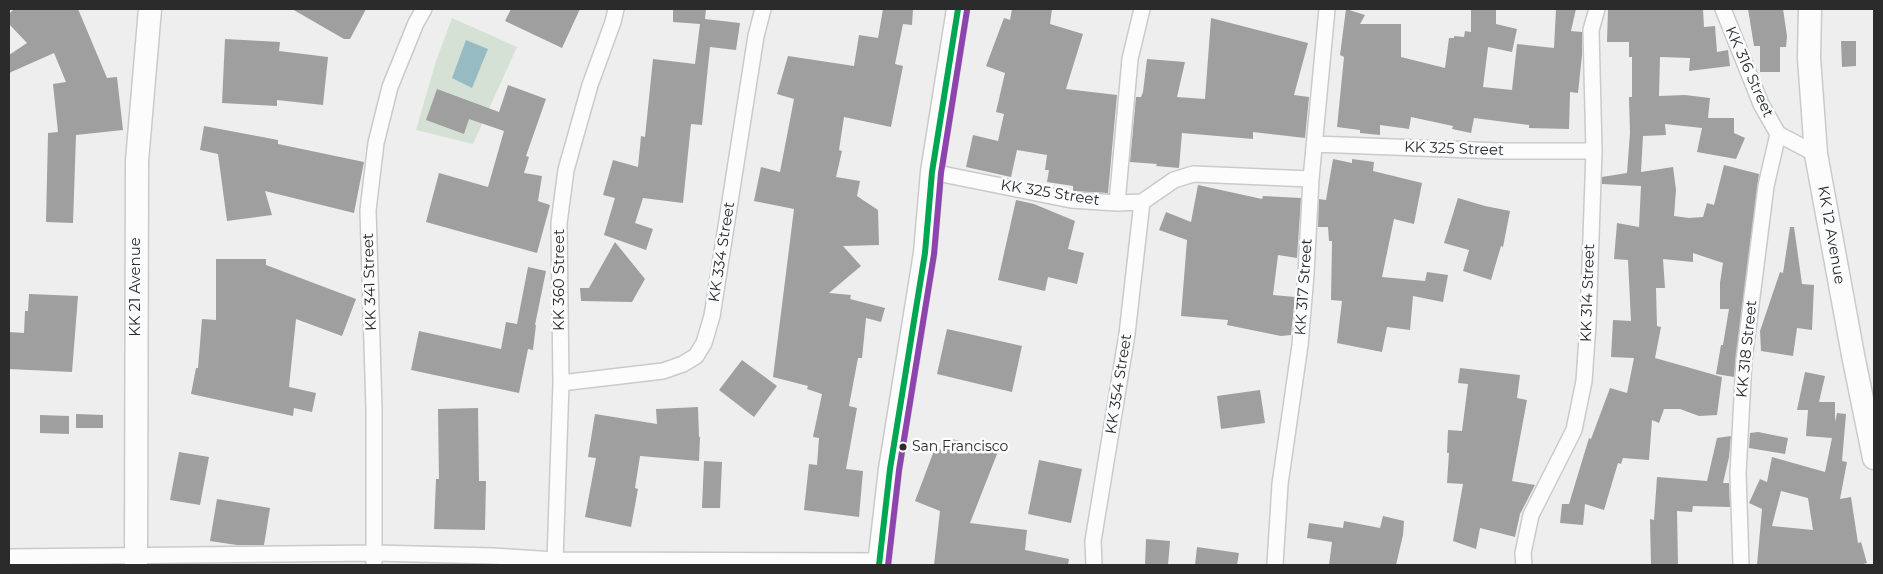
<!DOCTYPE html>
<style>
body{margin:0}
#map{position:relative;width:1883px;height:574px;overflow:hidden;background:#eeeeef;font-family:Montserrat,sans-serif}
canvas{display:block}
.frame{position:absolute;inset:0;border:10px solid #2b2b2c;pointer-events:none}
</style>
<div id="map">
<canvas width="1883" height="574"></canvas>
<div class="frame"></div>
</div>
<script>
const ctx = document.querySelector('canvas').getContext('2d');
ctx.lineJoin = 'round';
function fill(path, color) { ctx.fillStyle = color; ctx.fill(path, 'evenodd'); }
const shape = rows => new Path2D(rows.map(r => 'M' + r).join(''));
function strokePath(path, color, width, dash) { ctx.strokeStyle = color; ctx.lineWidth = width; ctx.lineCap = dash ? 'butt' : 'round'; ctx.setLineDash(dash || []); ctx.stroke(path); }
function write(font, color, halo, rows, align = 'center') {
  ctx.font = font + ' Montserrat,sans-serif'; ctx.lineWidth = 5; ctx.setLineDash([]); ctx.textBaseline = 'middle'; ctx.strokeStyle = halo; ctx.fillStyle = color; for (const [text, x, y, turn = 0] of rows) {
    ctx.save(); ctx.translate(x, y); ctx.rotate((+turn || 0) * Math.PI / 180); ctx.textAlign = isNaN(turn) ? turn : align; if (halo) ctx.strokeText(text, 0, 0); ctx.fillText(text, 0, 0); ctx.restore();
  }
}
fill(shape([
 [452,18,517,47,473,144,416,130,436,61]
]), '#d5e1d5');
fill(shape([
 [466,40,488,49,472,88,452,78]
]), '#96bbc2');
fill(shape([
 [14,9,78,9,107,78,117,77,123,130,76,135,73,223,46,222,48,133,58,132,53,84,66,82,54,53,9,73,9,55,27,43,9,24,9,14],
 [292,9,366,9,350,39,344,39],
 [511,9,580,9,562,48,505,21],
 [673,9,706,9,705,19,740,23,736,50,710,47,702,125,691,124,683,203,643,198,635,223,653,229,646,250,604,235,615,198,603,195,613,160,638,167,641,136,645,137,653,59,695,64,700,24,673,22],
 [883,9,913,9,912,25,903,24,895,64,903,66,891,127,844,117,839,150,842,151,836,177,860,181,857,196,878,210,879,245,843,246,861,266,829,293,851,295,850,299,885,308,881,322,866,318,862,358,858,358,849,406,857,408,846,469,863,471,859,517,804,510,809,464,817,465,819,438,813,437,822,394,807,389,808,386,773,377,794,209,754,201,761,167,780,172,794,99,777,94,788,56,854,66,859,35,878,38],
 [1012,9,1052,9,1050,24,1083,34,1066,89,1117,95,1108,193,1073,191,1073,186,1047,182,1049,170,1045,170,1047,155,1017,150,1011,177,966,167,973,135,998,141,1004,114,996,112,1005,73,986,66,1004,18,1010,20],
 [1346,9,1365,15,1360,24,1401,24,1401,57,1445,68,1449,38,1454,38,1454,36,1464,37,1465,31,1471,32,1471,9,1496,9,1496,24,1517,29,1512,52,1488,47,1483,87,1512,90,1517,44,1554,48,1556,9,1576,9,1571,31,1582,32,1582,55,1578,93,1570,92,1569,129,1529,128,1529,125,1474,118,1471,133,1452,129,1453,126,1411,117,1409,129,1380,125,1380,135,1360,133,1360,130,1337,127,1344,57,1340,55],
 [1608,9,1703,9,1704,27,1715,26,1717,52,1728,50,1730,66,1689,71,1690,58,1660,57,1659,96,1685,95,1710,98,1708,118,1734,118,1734,133,1745,138,1736,159,1697,152,1702,128,1665,124,1666,135,1643,136,1641,172,1673,167,1676,190,1674,216,1689,218,1703,217,1707,203,1714,205,1724,165,1759,174,1734,377,1716,374,1721,345,1723,345,1729,309,1720,309,1720,283,1723,263,1693,253,1693,262,1663,259,1665,288,1656,288,1657,326,1661,327,1655,358,1722,377,1717,415,1699,416,1680,409,1664,409,1659,423,1652,420,1649,460,1623,458,1621,464,1618,463,1604,510,1585,504,1583,525,1560,523,1562,504,1569,504,1589,438,1591,439,1610,388,1627,393,1634,358,1611,357,1613,320,1631,321,1628,260,1614,259,1617,223,1639,227,1641,186,1602,184,1602,177,1627,173,1630,133,1629,97,1632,97,1632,57,1629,57,1629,42,1607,42],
 [1748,9,1783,9,1787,36,1786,47,1780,47,1780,72,1760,72,1760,46,1754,46],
 [1211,18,1308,43,1294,95,1309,97,1305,138,1253,132,1253,139,1182,133,1179,168,1156,166,1157,164,1130,162,1136,97,1141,97,1143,92,1147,59,1185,62,1177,97,1205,99],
 [225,39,280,42,279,51,328,57,323,105,277,100,277,106,222,103],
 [1841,41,1856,41,1856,66,1842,67],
 [508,85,546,99,526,156,529,157,524,173,542,176,538,201,550,205,537,253,426,222,439,173,488,187,504,131,469,119,464,134,426,120,437,89,499,112],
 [204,126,278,140,278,144,364,162,354,213,265,191,272,215,227,221,218,154,200,150],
 [1333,159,1352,163,1352,159,1374,162,1373,171,1422,183,1414,224,1394,219,1382,277,1425,281,1427,272,1448,275,1443,302,1413,296,1410,330,1387,327,1382,352,1337,343,1342,301,1331,300,1332,241,1329,241,1328,227,1318,227,1319,199,1326,200],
 [1198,185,1262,199,1263,196,1301,198,1297,258,1278,255,1273,295,1295,297,1291,335,1281,336,1227,325,1228,320,1181,316,1187,240,1159,230,1166,212,1191,222],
 [1458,198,1485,206,1510,211,1503,247,1501,246,1491,280,1463,271,1469,250,1444,243],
 [1016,200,1034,204,1075,221,1068,249,1084,253,1077,284,1048,277,1045,291,998,280],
 [1790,227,1794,227,1802,284,1814,285,1812,330,1797,328,1793,356,1761,351,1760,331,1780,272,1783,273],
 [615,242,645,279,632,302,581,301,580,288,589,288],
 [216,259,266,259,266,265,356,299,342,336,296,319,289,387,316,393,312,412,294,408,293,416,191,394,196,368,198,368,202,319,216,320],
 [528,267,546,271,535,325,536,325,533,350,528,349,519,393,411,370,419,331,501,349,506,322,517,324],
 [29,294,78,296,72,372,9,369,9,332,24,333,25,311,28,311],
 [947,329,1022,346,1012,392,937,374],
 [742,360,777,386,754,417,719,390],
 [1460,368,1520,375,1517,398,1527,400,1512,481,1535,485,1520,514,1515,537,1480,528,1476,549,1453,541,1463,484,1447,483,1449,453,1447,453,1448,430,1462,431,1468,384,1458,383],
 [1805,372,1825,376,1819,402,1835,402,1835,422,1837,413,1846,414,1842,461,1847,462,1840,499,1851,497,1858,543,1861,542,1867,563,1859,565,1757,565,1762,509,1749,503,1760,479,1767,482,1772,457,1825,472,1832,438,1806,436,1808,410,1797,410],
 [1781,491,1808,498,1813,530,1772,526],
 [1260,390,1265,423,1221,429,1217,396],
 [698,407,699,437,700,437,699,461,640,456,635,488,638,489,631,527,585,517,596,458,588,457,595,414,657,424,656,409],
 [478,408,479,481,486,481,485,530,434,529,436,479,439,479,438,409],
 [76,414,103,415,103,428,76,428],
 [40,415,69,416,69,434,40,433],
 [1758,432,1788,438,1785,454,1749,448,1750,433],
 [1731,436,1729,457,1723,483,1729,483,1730,507,1693,506,1692,512,1677,511,1678,565,1651,565,1650,519,1654,520,1657,477,1707,481,1717,438],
 [946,438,999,449,970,523,1027,530,1025,550,1069,559,1068,565,934,565,940,511,915,501,935,448,945,451],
 [179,452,209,457,200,505,170,500],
 [1039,460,1082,469,1071,523,1028,514],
 [704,461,722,462,720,508,702,508],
 [217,499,270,508,264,545,237,545,210,541],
 [1383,516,1404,521,1403,535,1396,565,1329,565,1332,542,1307,538,1309,523,1343,528,1344,521,1380,528],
 [1146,539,1170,541,1168,565,1145,565],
 [1197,547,1239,553,1237,565,1195,565]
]), '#9f9fa0');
const street = shape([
 [1723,9,1761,104,1778,134],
 [1778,134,1816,154],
 [1314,144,1499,151,1594,151],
 [932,172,1071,200,1117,203,1142,202,1174,180,1193,174,1311,179],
 [1117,203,1130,59,1142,9],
 [561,383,663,371,683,364,696,356,704,343,712,316,756,36,763,9],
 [9,557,375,553,493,556,555,560,879,561],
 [555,560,561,383,559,223,566,170,590,85,613,22,616,9],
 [374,565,374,409,368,210,376,143,390,87,416,23,424,9],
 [1094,565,1093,541,1127,334,1142,202],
 [1275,565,1280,484,1300,345,1306,274,1311,179,1327,9],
 [1524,565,1523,553,1531,515,1574,430,1584,381,1588,324,1594,151,1591,30,1597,9],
 [1741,565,1738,473,1744,360,1766,186,1778,134]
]);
const secondary = shape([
 [1810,9,1809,58,1816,154,1853,355,1874,458],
 [136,565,137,161,150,9],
 [879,565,890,469,925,253,932,172,958,9]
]);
strokePath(street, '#cacacb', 18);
strokePath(secondary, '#cacacb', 25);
strokePath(street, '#fcfcfd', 15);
strokePath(secondary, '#fcfcfd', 22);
strokePath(shape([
 [879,565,890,469,925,253,932,172,958,9]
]), '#00a651', 6);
strokePath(shape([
 [888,565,899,470,934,254,941,173,967,10]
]), '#8e44ad', 6);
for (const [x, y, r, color] of [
 [903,447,4.5,"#2b2b2c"]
]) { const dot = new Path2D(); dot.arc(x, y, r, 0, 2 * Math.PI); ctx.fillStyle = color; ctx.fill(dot); strokePath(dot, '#fbfcfd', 2); }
write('14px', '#2b2b2c', '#fbfcfd', [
 ["San Francisco",912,447]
], 'left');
write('15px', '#2b2b2c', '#fbfcfd', [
 ["KK 316 Street",1749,72,66],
 ["KK 325 Street",1454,149,2],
 ["KK 325 Street",1050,193,9],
 ["KK 12 Avenue",1831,235,80],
 ["KK 334 Street",722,252,-81],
 ["KK 360 Street",560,280,-90],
 ["KK 341 Street",370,282,-92],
 ["KK 21 Avenue",136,287,-90],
 ["KK 317 Street",1304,287,-86],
 ["KK 314 Street",1588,293,-88],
 ["KK 318 Street",1747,349,-84],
 ["KK 354 Street",1119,384,-81]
]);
</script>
